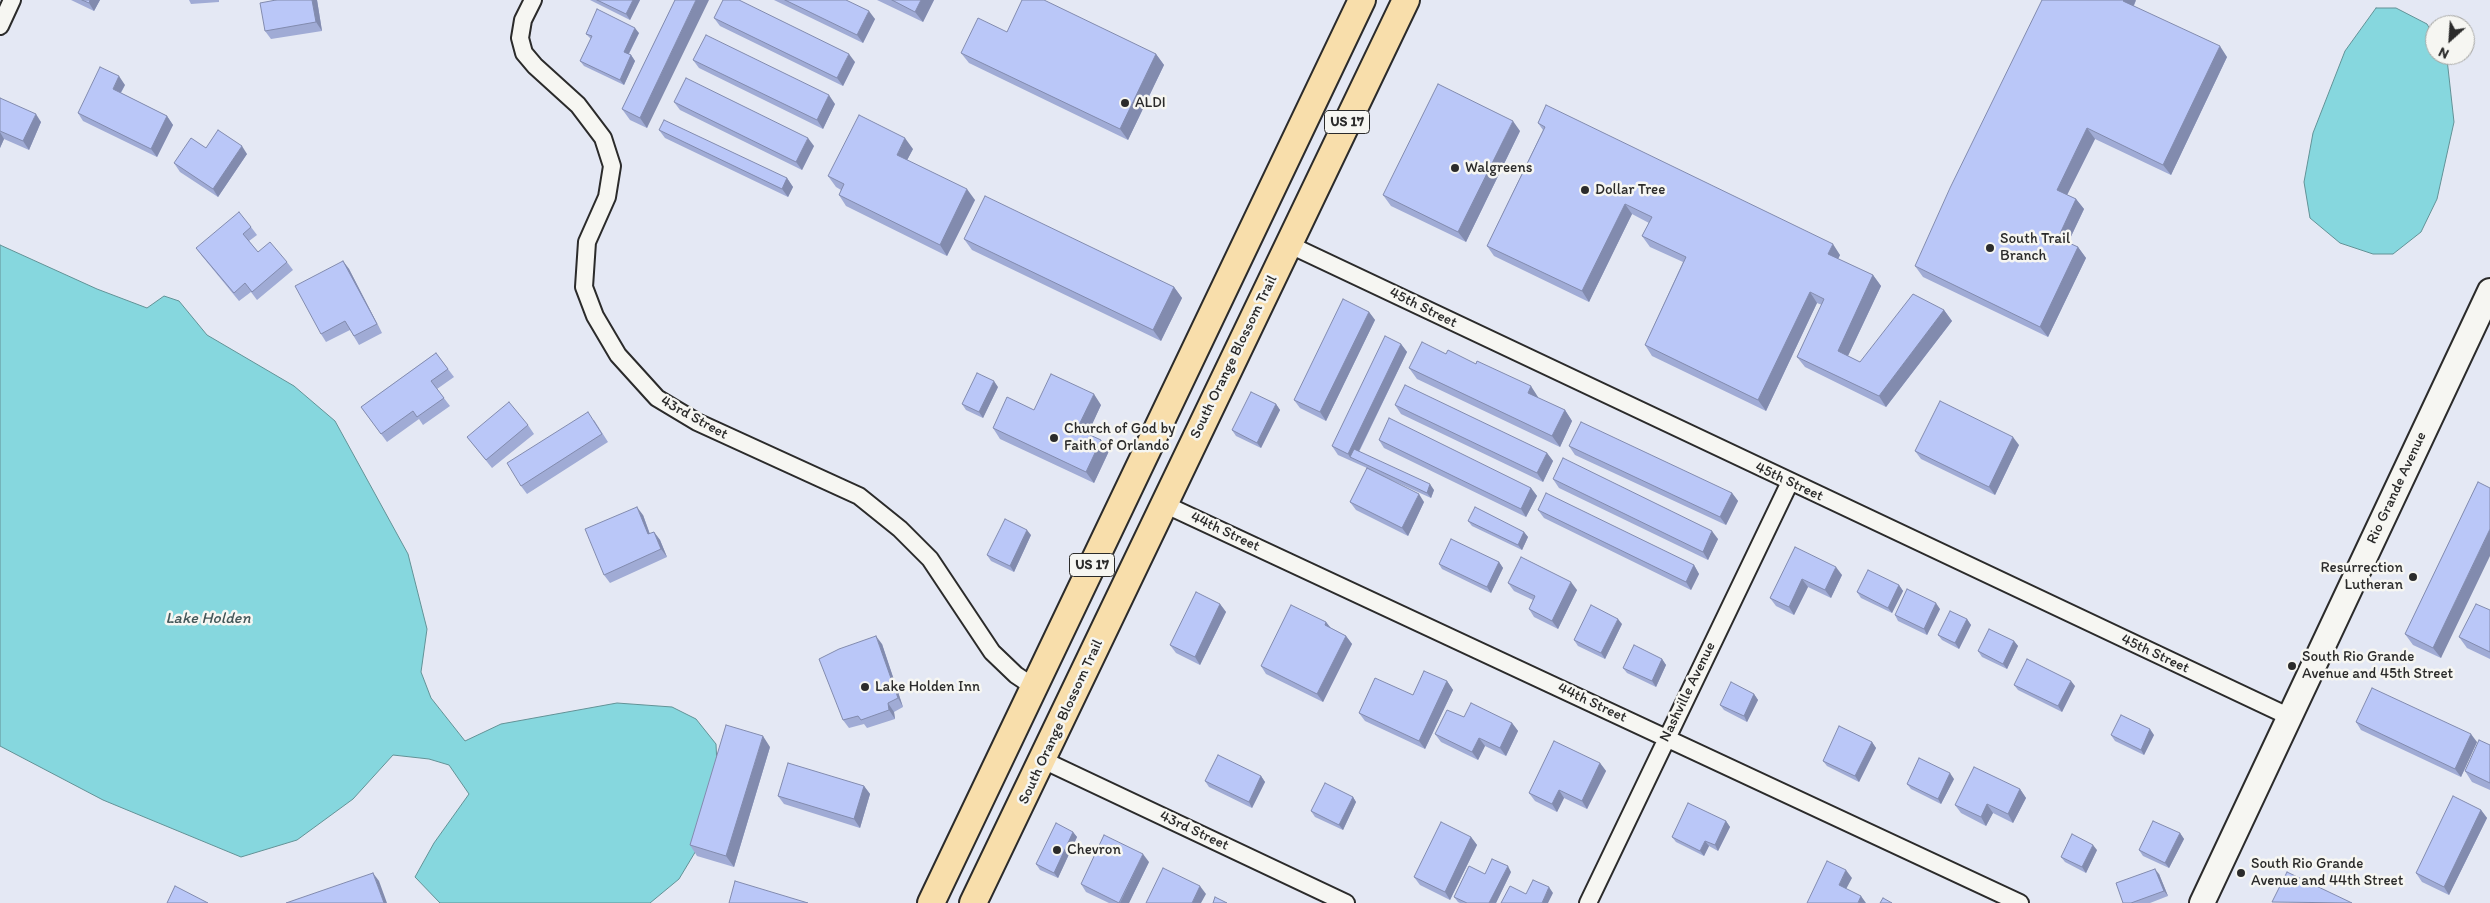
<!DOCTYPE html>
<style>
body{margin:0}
#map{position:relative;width:2490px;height:903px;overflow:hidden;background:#e4e8f4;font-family:Itim,sans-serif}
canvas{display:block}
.north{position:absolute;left:2425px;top:15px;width:50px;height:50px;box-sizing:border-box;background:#f6f6f2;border:1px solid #a5a5a2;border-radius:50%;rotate:206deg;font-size:14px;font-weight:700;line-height:20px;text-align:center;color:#2b2b2b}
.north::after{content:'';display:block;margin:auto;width:18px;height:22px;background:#2b2b2b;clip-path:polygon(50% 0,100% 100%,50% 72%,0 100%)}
</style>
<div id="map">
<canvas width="2490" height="903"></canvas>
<div class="north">N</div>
</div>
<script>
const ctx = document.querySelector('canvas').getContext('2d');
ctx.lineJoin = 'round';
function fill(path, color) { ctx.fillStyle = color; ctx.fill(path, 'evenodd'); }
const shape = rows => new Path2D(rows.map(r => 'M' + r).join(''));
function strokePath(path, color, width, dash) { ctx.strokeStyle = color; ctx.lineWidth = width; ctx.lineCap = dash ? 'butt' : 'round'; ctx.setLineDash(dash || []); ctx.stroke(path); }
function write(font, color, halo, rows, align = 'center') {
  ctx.font = font + ' Itim,sans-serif'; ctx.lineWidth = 5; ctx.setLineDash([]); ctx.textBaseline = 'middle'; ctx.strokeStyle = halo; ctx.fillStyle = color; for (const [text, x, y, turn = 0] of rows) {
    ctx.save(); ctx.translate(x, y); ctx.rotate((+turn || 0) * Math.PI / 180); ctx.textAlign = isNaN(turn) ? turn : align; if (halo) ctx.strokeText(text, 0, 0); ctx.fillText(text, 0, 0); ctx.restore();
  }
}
const water = shape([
 [2376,8,2396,8,2427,24,2435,38,2435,55,2445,55,2447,59,2454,122,2437,199,2421,232,2393,254,2373,254,2340,243,2310,218,2304,182,2313,133,2345,51,2376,8],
 [0,245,97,289,147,308,164,296,179,301,207,335,294,386,335,421,408,554,427,629,421,672,431,698,465,741,501,724,617,703,672,707,696,719,716,744,717,766,697,849,679,879,650,903,440,903,415,877,434,843,469,794,449,765,429,759,393,755,353,799,297,840,241,857,103,800,0,746,0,245]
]);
fill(water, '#86d7de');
strokePath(water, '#629296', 1);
const street = shape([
 [533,0,523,20,520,38,524,53,535,66,578,105,603,138,612,166,607,197,587,242,584,287,595,316,618,355,657,398,697,422,859,496,900,529,930,559,992,652,1016,675,1034,687],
 [0,26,12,0],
 [1288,244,2290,717],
 [1164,504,2020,903],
 [1043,760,1346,903],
 [1588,903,1790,482]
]);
const secondary = shape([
 [2202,903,2490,291]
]);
const primary = shape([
 [931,903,1362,0],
 [973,903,1406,0]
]);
strokePath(street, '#2b2b2b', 20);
strokePath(secondary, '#2b2b2b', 28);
strokePath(primary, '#2b2b2b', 30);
strokePath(street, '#f6f6f2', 16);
strokePath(secondary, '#f6f6f2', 24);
strokePath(primary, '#f8deab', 26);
fill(shape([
 [71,0,100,0,94,11],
 [189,0,219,0,219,2,191,4],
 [276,0,317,0,322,31,271,39,265,31],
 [590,0,640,0,630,20],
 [675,0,647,128,630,120,622,109],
 [774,0,846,0,875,19,863,43],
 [877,0,934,0,923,22],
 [2136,0,2134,6,2227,57,2171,175,2095,139,2067,195,2076,199,2084,209,2068,243,2078,247,2086,258,2048,337,1923,277,1915,266],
 [714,18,855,62,843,86,720,26],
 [1007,32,1156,54,1164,65,1128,140,969,63,961,53],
 [639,33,629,54,631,55,635,61,624,85,584,66,580,61,591,39,586,34],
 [693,60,835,104,823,129,699,68],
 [125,85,121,93,167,116,173,125,157,157,83,121,78,113],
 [0,98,41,122,29,150,4,139,0,148],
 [674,102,814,146,802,170,680,110],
 [1538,123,1840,255,1838,259,1873,275,1881,286,1848,356,1860,362,1944,310,1952,321,1886,407,1805,367,1797,357,1822,305,1817,303,1766,411,1652,356,1645,345,1683,262,1650,247,1642,236,1649,223,1632,214,1589,302,1494,256,1487,246,1543,130],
 [659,130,787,178,793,187,788,197,665,138],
 [1520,131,1466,242,1391,206,1383,195],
 [206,148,247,154,218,197,180,172,174,163],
 [913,149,907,160,975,200,947,256,846,206,839,195,841,190,836,187,828,176],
 [251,227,257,235,249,241,258,252,287,262,293,270,257,300,251,292,239,301,202,256,196,248],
 [964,239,1174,287,1182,298,1161,341,972,250],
 [343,261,349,269,382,333,359,345,350,330,326,342,321,334],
 [1369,312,1375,320,1326,421,1300,408,1294,400],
 [1401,344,1407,352,1359,452,1434,490,1431,498,1376,473,1424,502,1408,536,1356,510,1350,502,1367,468,1338,455,1332,446],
 [436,353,454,377,437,389,450,406,423,425,419,419,387,442,361,407],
 [1446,354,1538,397,1538,398,1565,410,1572,421,1560,447,1417,379,1409,368],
 [998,387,983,418,966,410,962,404],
 [1276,404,1280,410,1261,448,1236,436,1232,430],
 [1101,405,1087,434,1101,440,1109,451,1094,483,1000,439,993,428,1034,410],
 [1395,405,1547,453,1553,461,1543,482,1401,414],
 [594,420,608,442,527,494,521,486],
 [528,425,534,434,492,468,467,437],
 [1379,440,1531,488,1537,496,1526,517,1384,448],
 [2019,445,1995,495,1921,459,1915,451],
 [1569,446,1732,493,1738,501,1726,525,1575,455],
 [1553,479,1718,539,1708,560,1559,488],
 [2478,482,2441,658,2413,645,2405,634],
 [1538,510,1694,565,1699,574,1691,590,1544,518],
 [643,515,650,534,654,532,660,540,667,557,610,583,604,575],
 [1468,521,1524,532,1528,537,1522,550,1472,526],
 [1031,535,1014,572,991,561,987,555],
 [1795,547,1842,575,1831,598,1808,587,1794,615,1776,606,1770,598],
 [1499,562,1503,568,1491,593,1442,569,1439,564],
 [1508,583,1577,590,1558,629,1534,617,1529,609,1533,600,1514,591],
 [1899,585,1903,591,1892,613,1861,598,1857,592],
 [1220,604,1226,612,1200,665,1176,653,1170,645],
 [1940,609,1927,635,1898,621,1895,615],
 [2490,610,2490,659,2467,648,2459,637],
 [1967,619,1971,625,1959,649,1942,640,1938,635],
 [1326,622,1331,628,1346,636,1352,644,1323,702,1266,674,1261,666],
 [1622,624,1605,659,1578,646,1574,640],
 [2014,641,2018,646,2007,669,1982,657,1978,651],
 [882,644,903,707,894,712,895,719,867,728,864,724,849,728,843,720],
 [1662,659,1666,665,1656,687,1627,673,1623,668],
 [1447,681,1453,690,1425,749,1365,721,1359,713,1413,695],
 [2014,685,2075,686,2062,712,2018,690],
 [1754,694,1758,700,1747,722,1724,710,1720,705],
 [1464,717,1512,723,1518,731,1506,756,1485,746,1478,760,1441,742,1435,734],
 [2356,722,2477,742,2461,777,2361,730],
 [2111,735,2154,735,2144,755,2115,741],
 [1872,742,1876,748,1859,782,1827,766,1823,761],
 [2490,745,2490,790,2472,782,2465,771],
 [770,747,734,867,697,856,690,845],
 [1600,763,1606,771,1587,809,1564,798,1557,812,1535,801,1529,793],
 [1261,776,1265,782,1252,808,1209,787,1205,781],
 [1954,779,1941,804,1911,789,1907,784],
 [864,786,870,794,860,828,784,804,778,796],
 [2020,789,2026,798,2013,823,1993,813,1986,826,1961,813,1955,805],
 [1353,797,1356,802,1343,830,1315,817,1311,811],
 [2481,810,2487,818,2449,895,2422,882,2416,873],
 [1726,821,1730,827,1718,851,1709,846,1704,856,1676,842,1672,837],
 [1073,832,1077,837,1058,878,1040,870,1036,864],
 [2180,833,2184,839,2169,868,2143,856,2139,850],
 [1471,837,1477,845,1450,900,1420,885,1414,877],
 [2097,850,2086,873,2065,862,2061,857],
 [1149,862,1129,903,1109,903,1086,892,1081,884],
 [1511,872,1496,903,1460,903,1458,902,1454,897],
 [2159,874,2168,896,2150,903,2123,903]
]), '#a0abd5');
fill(shape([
 [90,0,100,0,94,11,89,3],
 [312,0,317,0,322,31,316,22],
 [633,0,640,0,630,20,626,14],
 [696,0,709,0,647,128,640,118],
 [921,0,934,0,923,22,915,12],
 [2124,0,2136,0,2131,11,2123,1],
 [869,11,875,19,863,43,857,35],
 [635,28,639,33,627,57,624,52],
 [2220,46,2227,57,2171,175,2163,165],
 [849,54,855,62,843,86,837,78],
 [1156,54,1164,65,1128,140,1120,129],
 [631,55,635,61,624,85,620,80],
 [119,76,125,85,118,97,113,89],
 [829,95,835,104,823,129,817,120],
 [36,114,41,122,29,150,23,141],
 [167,116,173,125,157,157,151,149],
 [1513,121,1520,131,1466,242,1458,232],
 [2087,128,2095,139,2064,201,2057,190],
 [0,132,4,139,0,148],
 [808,138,814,146,802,170,796,162],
 [905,138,913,149,904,166,897,155],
 [242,146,247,154,218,197,213,189],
 [787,178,793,187,788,197,782,189],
 [967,189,975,200,947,256,940,245],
 [2076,199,2084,209,2065,249,2058,238],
 [1625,204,1632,214,1589,302,1582,291],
 [1833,244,1840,255,1835,265,1828,254],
 [2078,247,2086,258,2048,337,2040,327],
 [343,261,349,269,382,333,377,324],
 [1873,275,1881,286,1845,362,1838,351],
 [1174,287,1182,298,1161,341,1153,330],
 [1810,292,1817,303,1766,411,1758,400],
 [1944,310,1952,321,1886,407,1879,396],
 [1369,312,1375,320,1326,421,1320,412],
 [1401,344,1407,352,1355,459,1350,457,1354,463,1348,454],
 [994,381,998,387,983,418,979,412],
 [1531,386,1538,397,1535,404,1528,393],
 [1094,394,1101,405,1085,440,1077,429],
 [1276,404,1280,410,1261,448,1257,443],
 [1565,410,1572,421,1560,447,1552,436],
 [2013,437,2019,445,1995,495,1989,487],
 [1101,440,1109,451,1094,483,1086,472],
 [1547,453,1553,461,1543,482,1537,473],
 [1430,484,1434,490,1431,498,1427,493],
 [1531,488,1537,496,1526,517,1521,509],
 [1732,493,1738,501,1726,525,1720,517],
 [1419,494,1424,502,1408,536,1402,528],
 [637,507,643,515,653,543,648,534],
 [2490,529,2490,556,2441,658,2433,648],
 [1027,530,1031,535,1014,572,1010,566],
 [1712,531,1718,539,1708,560,1703,552],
 [654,532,660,540,667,557,661,549],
 [1524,532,1528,537,1522,550,1518,545],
 [1499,562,1503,568,1491,593,1487,587],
 [1694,565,1699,574,1691,590,1686,582],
 [1836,567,1842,575,1831,598,1825,590],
 [1802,579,1808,587,1794,615,1789,607],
 [1571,582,1577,590,1558,629,1552,621],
 [1899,585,1903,591,1892,613,1888,608],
 [1936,603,1940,609,1927,635,1924,629],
 [1220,604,1226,612,1200,665,1195,657],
 [1618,619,1622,624,1605,659,1601,653],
 [1967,619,1971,625,1959,649,1955,643],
 [1326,622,1332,630,1325,625],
 [876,636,882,644,903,707,898,698],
 [1346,636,1352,644,1323,702,1317,694],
 [2014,641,2018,646,2007,669,2003,664],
 [1662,659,1666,665,1656,687,1652,681],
 [1447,681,1453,690,1425,749,1419,741],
 [2071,681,2075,686,2062,712,2058,706],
 [1754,694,1758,700,1747,722,1744,716],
 [888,703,894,712,895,719,889,710],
 [1512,723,1518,731,1506,756,1500,748],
 [2150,729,2154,735,2144,755,2141,750],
 [2471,734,2477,742,2461,777,2455,769],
 [763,736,770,747,734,867,726,856],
 [1479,738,1485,746,1478,760,1472,752],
 [1872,742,1876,748,1859,782,1855,776],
 [1600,763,1606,771,1587,809,1582,801],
 [1950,773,1954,779,1941,804,1938,799],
 [1261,776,1265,782,1252,808,1249,802],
 [864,786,870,794,860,828,854,819],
 [2020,789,2026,798,2013,823,2008,814],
 [1559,790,1564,798,1557,812,1552,804],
 [1353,797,1356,802,1343,830,1339,825],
 [1987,804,1993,813,1986,826,1981,817],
 [2481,810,2487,818,2449,895,2444,887],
 [1726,821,1730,827,1718,851,1715,845],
 [1073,832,1077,837,1058,878,1054,873],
 [2180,833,2184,839,2169,868,2165,863],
 [1471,837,1477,845,1450,900,1445,892],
 [1705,841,1709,846,1704,856,1700,851],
 [2093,845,2097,850,2086,873,2082,867],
 [1143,854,1149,862,1129,903,1120,903],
 [1508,866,1511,872,1496,903,1489,903],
 [2155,869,2159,874,2168,896,2164,891],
 [1846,870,1852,878,1844,893,1839,885],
 [373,873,379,881,387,903,384,903],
 [1200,886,1206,894,1201,903,1192,903],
 [1549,887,1553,893,1548,903,1542,903],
 [1861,896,1866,903,1858,903]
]), '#828bae');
const building = shape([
 [82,0,90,0,89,3,82,0],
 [276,0,312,0,316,22,265,31,260,3,276,0],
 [597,0,633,0,626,14,597,0],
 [675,0,696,0,640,118,622,109,675,0],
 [723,0,739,0,849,54,837,78,714,18,723,0],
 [785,0,846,0,869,11,857,35,785,0],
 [892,0,921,0,915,12,892,0],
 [1022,0,1044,0,1156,54,1120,129,961,53,978,18,1007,32,1022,0],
 [2042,0,2124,0,2123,1,2220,46,2163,165,2087,128,2057,190,2076,199,2058,238,2078,247,2040,327,1915,266,1950,188,2042,0],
 [597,9,635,28,624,52,631,55,620,80,580,61,592,36,586,34,597,9],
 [706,35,829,95,817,120,693,60,706,35],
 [100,67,119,76,113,89,167,116,151,149,78,113,100,67],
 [686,78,808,138,796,162,674,102,686,78],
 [1438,84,1513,121,1458,232,1383,195,1438,84],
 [0,98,36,114,23,141,0,131,0,98],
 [1546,105,1833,244,1828,254,1873,275,1838,351,1860,362,1913,294,1944,310,1879,396,1797,357,1824,299,1810,292,1758,400,1645,345,1686,257,1642,236,1652,217,1625,204,1582,291,1487,246,1545,127,1538,123,1546,105],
 [859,115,905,138,897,155,967,189,940,245,839,195,844,184,828,176,859,115],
 [664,120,787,178,782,189,659,130,664,120],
 [218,130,242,146,213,189,174,163,191,138,206,148,218,130],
 [985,196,1174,287,1153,330,964,239,985,196],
 [239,212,251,227,243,234,258,252,270,242,287,262,252,292,245,283,234,293,196,248,239,212],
 [343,261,377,324,354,336,345,321,321,334,295,286,343,261],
 [1343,299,1369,312,1320,412,1294,400,1343,299],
 [1385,336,1401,344,1348,454,1332,446,1385,336],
 [1422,342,1446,354,1448,350,1476,364,1477,361,1531,386,1528,393,1565,410,1552,436,1409,368,1422,342],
 [436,353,448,369,431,381,444,398,417,417,413,411,381,434,361,407,436,353],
 [977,373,994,381,979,412,962,404,977,373],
 [1051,374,1094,394,1077,429,1101,440,1086,472,993,428,1007,397,1034,410,1051,374],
 [1405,385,1547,453,1537,473,1395,405,1405,385],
 [1251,392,1276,404,1257,443,1232,430,1251,392],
 [1940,401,2013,437,1989,487,1915,451,1940,401],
 [509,402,528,425,486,460,467,437,509,402],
 [588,412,602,434,521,486,507,463,588,412],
 [1389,418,1531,488,1521,509,1379,440,1389,418],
 [1581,422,1732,493,1720,517,1569,446,1581,422],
 [1354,449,1430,484,1427,493,1350,457,1354,449],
 [1563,458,1712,531,1703,552,1553,479,1563,458],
 [1367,468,1419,494,1402,528,1350,502,1367,468],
 [2478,482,2490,488,2490,529,2433,648,2405,634,2478,482],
 [1546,493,1694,565,1686,582,1538,510,1546,493],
 [637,507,648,534,654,532,661,549,604,575,585,529,637,507],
 [1475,507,1524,532,1518,545,1468,521,1475,507],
 [1005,519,1027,530,1010,566,987,555,1005,519],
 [1451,539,1499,562,1487,587,1439,564,1451,539],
 [1795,547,1836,567,1825,590,1802,579,1789,607,1770,598,1795,547],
 [1521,557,1571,582,1552,621,1529,609,1535,596,1508,583,1521,557],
 [1868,570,1899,585,1888,608,1857,592,1868,570],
 [1907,589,1936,603,1924,629,1895,615,1907,589],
 [1196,592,1220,604,1195,657,1170,645,1196,592],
 [2476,604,2490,610,2490,652,2459,637,2476,604],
 [1291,605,1326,622,1325,625,1346,636,1317,694,1261,666,1291,605],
 [1591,605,1618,619,1601,653,1574,640,1591,605],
 [1950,611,1967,619,1955,643,1938,635,1950,611],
 [1989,629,2014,641,2003,664,1978,651,1989,629],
 [876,636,898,698,888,703,889,710,861,720,858,716,843,720,819,659,839,649,876,636],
 [1634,645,1662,659,1652,681,1623,668,1634,645],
 [2027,659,2071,681,2058,706,2014,685,2027,659],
 [1424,671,1447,681,1419,741,1359,713,1375,678,1413,695,1424,671],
 [1731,682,1754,694,1744,716,1720,705,1731,682],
 [2372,688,2471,734,2455,769,2356,722,2372,688],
 [1471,703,1512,723,1500,748,1479,738,1472,752,1435,734,1447,710,1464,717,1471,703],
 [2121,715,2150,729,2141,750,2111,735,2121,715],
 [726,725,763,736,726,856,690,845,726,725],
 [1839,726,1872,742,1855,776,1823,761,1839,726],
 [2479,740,2490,745,2490,783,2465,771,2479,740],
 [1554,741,1600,763,1582,801,1559,790,1552,804,1529,793,1554,741],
 [1218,755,1261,776,1249,802,1205,781,1218,755],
 [1919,758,1950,773,1938,799,1907,784,1919,758],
 [788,763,864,786,854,819,778,796,788,763],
 [1974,767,2020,789,2008,814,1987,804,1981,817,1955,805,1974,767],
 [1325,783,1353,797,1339,825,1311,811,1325,783],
 [2453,796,2481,810,2444,887,2416,873,2453,796],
 [1688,803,1726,821,1715,845,1705,841,1700,851,1672,837,1688,803],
 [2153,821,2180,833,2165,863,2139,850,2153,821],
 [1441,822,1471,837,1445,892,1414,877,1441,822],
 [1056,823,1073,832,1054,873,1036,864,1056,823],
 [2072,834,2093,845,2082,867,2061,857,2072,834],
 [1104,835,1143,854,1119,903,1081,884,1104,835],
 [1492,859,1508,866,1489,903,1467,903,1454,897,1469,866,1485,874,1492,859],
 [1827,861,1846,870,1839,885,1861,896,1858,903,1807,903,1827,861],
 [1163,868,1200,886,1192,903,1146,903,1163,868],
 [2155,869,2164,891,2131,903,2123,903,2116,883,2155,869],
 [2287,872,2352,903,2272,902,2287,872],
 [373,873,384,903,286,903,373,873],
 [1533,880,1549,887,1542,903,1501,903,1510,886,1526,894,1533,880],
 [735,881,808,903,729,903,735,881],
 [175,886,208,903,167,903,175,886],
 [1215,897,1227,903,1213,903,1215,897],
 [1883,898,1892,903,1880,903,1883,898]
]);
fill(building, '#bac7f8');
strokePath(building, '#828bae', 1);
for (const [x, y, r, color] of [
 [1125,103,5,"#2b2b2b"],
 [1455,168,5,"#2b2b2b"],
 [1585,190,5,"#2b2b2b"],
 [1990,248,5,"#2b2b2b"],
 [1054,438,5,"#2b2b2b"],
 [2413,577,5,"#2b2b2b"],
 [2292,666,5,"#2b2b2b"],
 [865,687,5,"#2b2b2b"],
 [1057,850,5,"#2b2b2b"],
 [2241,873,5,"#2b2b2b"]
]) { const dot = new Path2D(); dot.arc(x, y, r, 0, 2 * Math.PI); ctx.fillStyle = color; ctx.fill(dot); strokePath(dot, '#f6f6f2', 2); }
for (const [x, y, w] of [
 [1347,122,45],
 [1092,565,45]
]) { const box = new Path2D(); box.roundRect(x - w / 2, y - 11.5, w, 23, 4); ctx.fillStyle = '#f6f6f2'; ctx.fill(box); strokePath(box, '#2b2b2b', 1); }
write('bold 14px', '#2b2b2b', null, [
 ["US 17",1347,122],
 ["US 17",1092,565]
]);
write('15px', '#2b2b2b', '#f6f6f2', [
 ["ALDI",1135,103],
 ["Walgreens",1465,168],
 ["Dollar Tree",1595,190],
 ["South Trail",2000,239],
 ["Branch",2000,256],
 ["Church of God by",1064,429],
 ["Faith of Orlando",1064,446],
 ["Resurrection",2403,568,"right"],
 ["Lutheran",2403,585,"right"],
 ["South Rio Grande",2302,657],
 ["Avenue and 45th Street",2302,674],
 ["Lake Holden Inn",875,687],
 ["Chevron",1067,850],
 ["South Rio Grande",2251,864],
 ["Avenue and 44th Street",2251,881]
], 'left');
write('15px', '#2b2b2b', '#f6f6f2', [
 ["45th Street",1423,308,26],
 ["South Orange Blossom Trail",1234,357,-64],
 ["43rd Street",694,418,29],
 ["45th Street",1789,482,25],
 ["Rio Grande Avenue",2397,488,-65],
 ["44th Street",1225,532,25],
 ["45th Street",2155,654,25],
 ["Nashville Avenue",1688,692,-64],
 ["44th Street",1592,703,25],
 ["South Orange Blossom Trail",1061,722,-65],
 ["43rd Street",1194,831,25]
]);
write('italic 16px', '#425658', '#f6f6f2', [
 ["Lake Holden",208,619]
]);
</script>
